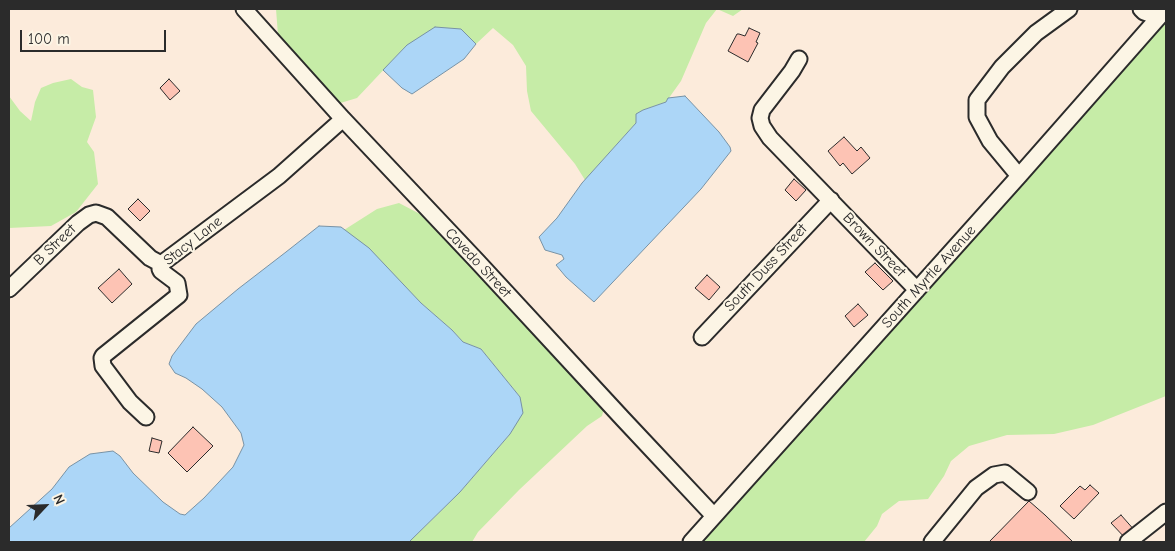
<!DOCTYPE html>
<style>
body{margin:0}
#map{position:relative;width:1175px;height:551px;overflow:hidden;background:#fcebdb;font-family:"Comic Neue",sans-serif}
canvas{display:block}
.frame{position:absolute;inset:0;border:10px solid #2b2b2b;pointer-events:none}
.north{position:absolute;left:20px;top:481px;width:50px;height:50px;-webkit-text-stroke:4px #fcf5e5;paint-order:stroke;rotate:65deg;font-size:14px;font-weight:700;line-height:20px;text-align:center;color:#2b2b2b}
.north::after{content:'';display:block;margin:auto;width:18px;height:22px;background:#2b2b2b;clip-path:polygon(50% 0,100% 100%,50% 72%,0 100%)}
.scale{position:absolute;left:20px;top:30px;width:146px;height:22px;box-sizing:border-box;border:2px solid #2b2b2b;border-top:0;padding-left:6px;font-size:15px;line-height:18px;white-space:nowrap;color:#2b2b2b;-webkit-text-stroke:4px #fcf5e5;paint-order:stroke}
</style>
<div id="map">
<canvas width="1175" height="551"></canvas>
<div class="frame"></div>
<div class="north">N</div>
<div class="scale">100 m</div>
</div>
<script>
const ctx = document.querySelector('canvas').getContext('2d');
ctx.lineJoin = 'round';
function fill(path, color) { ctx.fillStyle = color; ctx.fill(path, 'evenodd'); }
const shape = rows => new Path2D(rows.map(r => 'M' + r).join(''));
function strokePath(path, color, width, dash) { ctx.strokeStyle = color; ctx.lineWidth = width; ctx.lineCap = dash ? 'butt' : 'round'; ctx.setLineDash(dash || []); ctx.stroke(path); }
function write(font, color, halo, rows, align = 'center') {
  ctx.font = font + ' "Comic Neue",sans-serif'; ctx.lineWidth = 4; ctx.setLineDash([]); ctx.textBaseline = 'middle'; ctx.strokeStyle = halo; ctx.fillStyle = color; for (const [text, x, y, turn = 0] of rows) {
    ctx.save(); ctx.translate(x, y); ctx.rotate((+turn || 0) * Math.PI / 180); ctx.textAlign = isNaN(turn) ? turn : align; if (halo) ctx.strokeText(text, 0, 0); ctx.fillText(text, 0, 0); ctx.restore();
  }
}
fill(shape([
 [276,9,743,9,733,16,717,9,706,23,681,81,666,102,643,110,636,123,585,180,575,164,531,111,527,91,526,66,513,45,493,28,476,44,461,29,407,45,357,98,337,104,286,58,278,35],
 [1166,9,1166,396,1093,425,1054,434,1007,435,969,446,951,461,944,476,928,499,899,501,882,514,877,526,864,542,691,542],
 [71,79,82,87,93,90,96,117,87,142,94,152,98,184,76,212,51,226,9,228,9,96,20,111,31,121,35,102,41,88,53,83],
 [399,203,420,214,439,234,459,243,604,408,602,416,587,426,519,490,478,532,472,542,409,542,460,492,510,434,520,397,481,349,463,342,452,330,421,303,344,230,377,209]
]), '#c6eca7');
const water = shape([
 [435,27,461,29,476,44,464,59,412,94,402,88,383,70,407,45,435,27],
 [685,96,719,132,730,147,731,151,701,189,594,302,566,277,556,265,564,259,562,255,545,250,539,237,557,218,582,183,636,123,636,114,643,110,666,102,668,98,685,96],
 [319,226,341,227,369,248,421,303,452,330,463,342,481,349,520,397,523,413,510,434,460,492,409,542,9,542,9,528,52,489,69,467,90,454,113,451,120,456,133,473,163,502,180,514,185,515,204,498,233,467,244,445,241,433,222,407,202,389,186,378,175,373,169,364,172,356,196,324,238,289,286,252,319,226]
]);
fill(water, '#acd6f7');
strokePath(water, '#7892a5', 1);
const building = shape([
 [749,28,760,33,756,42,758,43,748,62,728,51,737,34,739,34,745,36,749,28],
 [169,79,180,91,170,100,160,88,169,79],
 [844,137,857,151,861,147,870,158,852,174,843,163,840,166,828,151,844,137],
 [794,179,806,190,796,201,785,190,794,179],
 [138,199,150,211,140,221,128,209,138,199],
 [875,263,893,281,883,290,865,272,875,263],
 [119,269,132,284,112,303,98,288,119,269],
 [707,275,720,287,709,300,695,288,707,275],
 [858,304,868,315,854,327,845,316,858,304],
 [193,427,213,446,187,472,168,453,193,427],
 [152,438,162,441,159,453,149,451,152,438],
 [1090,485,1099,493,1074,519,1060,506,1080,486,1085,490,1090,485],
 [1029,501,1045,515,1073,542,989,542,1029,501],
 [1121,515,1136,532,1127,540,1111,523,1121,515]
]);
fill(building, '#fdc3b4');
strokePath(building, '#2b2b2b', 1);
const minor = shape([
 [244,9,343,119,477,261,623,419,714,516],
 [1141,9,1144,12,1158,17],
 [799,59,792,71,762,110,760,118,762,126,770,138,917,290],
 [1019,176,990,141,977,117,977,100,1002,67,1036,33,1069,9],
 [9,289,78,223,89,215,96,213,107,217,150,258,161,264],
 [702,337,831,200],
 [146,417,130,402,103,366,102,358,103,356,179,295,177,283,161,271,160,269,161,264,279,176,343,119],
 [691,542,1019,176,1166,9],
 [932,542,976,488,994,475,1005,473,1028,492],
 [1128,542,1166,512]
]);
strokePath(minor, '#2b2b2b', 19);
strokePath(minor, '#fcf5e5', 15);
write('15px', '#2b2b2b', '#fcf5e5', [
 ["Stacy Lane",193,241,-38],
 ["B Street",55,245,-44],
 ["Brown Street",874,245,46],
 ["Cavedo Street",478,263,47],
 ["South Duss Street",766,268,-47],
 ["South Myrtle Avenue",929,277,-48]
]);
</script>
